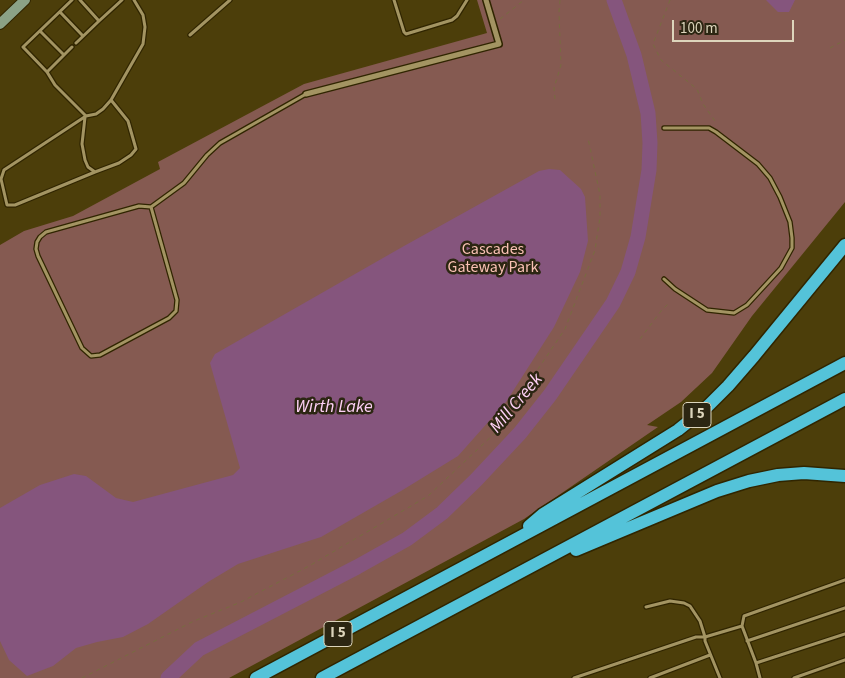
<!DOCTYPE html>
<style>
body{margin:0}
#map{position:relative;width:845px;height:678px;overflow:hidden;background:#4c3e0a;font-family:"Source Sans 3",sans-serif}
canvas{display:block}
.scale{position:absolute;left:672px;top:20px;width:122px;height:22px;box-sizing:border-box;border:2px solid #ddd5bc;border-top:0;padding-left:6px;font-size:15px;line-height:18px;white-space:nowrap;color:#ddd5bc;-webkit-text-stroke:4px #2c2612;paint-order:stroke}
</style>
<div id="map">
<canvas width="845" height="678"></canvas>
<div class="scale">100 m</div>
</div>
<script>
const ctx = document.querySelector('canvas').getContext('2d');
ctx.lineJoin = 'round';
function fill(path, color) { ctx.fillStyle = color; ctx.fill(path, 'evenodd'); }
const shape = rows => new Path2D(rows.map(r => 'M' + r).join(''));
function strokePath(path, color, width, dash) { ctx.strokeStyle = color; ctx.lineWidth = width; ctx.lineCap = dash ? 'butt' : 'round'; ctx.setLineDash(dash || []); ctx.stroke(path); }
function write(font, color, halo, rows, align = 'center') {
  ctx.font = font + ' "Source Sans 3",sans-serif'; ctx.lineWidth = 5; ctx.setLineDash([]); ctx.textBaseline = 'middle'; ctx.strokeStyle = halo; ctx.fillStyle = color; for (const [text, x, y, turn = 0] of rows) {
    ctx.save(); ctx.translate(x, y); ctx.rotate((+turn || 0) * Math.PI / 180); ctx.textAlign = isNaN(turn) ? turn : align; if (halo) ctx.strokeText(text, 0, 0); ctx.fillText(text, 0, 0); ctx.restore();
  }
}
fill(shape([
 [477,0,845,0,845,202,752,316,712,373,681,402,647,425,658,427,524,519,229,678,0,678,0,245,24,231,73,216,160,169,158,162,304,84,487,33]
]), '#855a51');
fill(shape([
 [766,0,795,0,789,12,778,12],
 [549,169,560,170,581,189,585,197,588,241,580,272,554,327,506,402,458,456,401,491,321,537,238,564,208,582,148,624,123,637,97,642,76,648,53,666,27,676,9,660,0,641,0,508,40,485,74,474,86,476,116,498,133,502,233,475,240,468,210,363,215,354,404,246,539,171]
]), '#85557d');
strokePath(shape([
 [168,678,199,649,357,567,407,539,442,513,476,480,520,433,550,395,613,303,628,272,638,237,649,170,650,143,648,113,634,55,614,0]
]), '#85557d', 15);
const service = shape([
 [72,0,23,47,47,72,55,85,86,116,96,114,103,109,111,100,143,44,145,27,143,15,134,0],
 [80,0,99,21,122,0],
 [394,0,404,32,406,34,452,20,457,16,467,0],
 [60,12,83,36],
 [40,31,64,55],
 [190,35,230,0],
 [76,43,99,21],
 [47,72,72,47],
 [86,116,4,170,1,179,7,205,15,205,95,172,119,163,131,155,136,149,128,121,111,100],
 [85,117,82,144,85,160,88,167,95,172],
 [151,207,177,300,176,311,169,318,100,355,91,356,82,348,38,256,36,249,37,242,40,237,46,232,139,206,151,207,184,183,207,155,220,143,306,94],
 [664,279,675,289,707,310,734,313,747,305,781,268,792,248,792,238,790,222,780,197,770,178,758,164,716,132,709,128,664,128],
 [646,607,670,601,684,603,690,606,700,621,705,637,705,641,720,678],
 [742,626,744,616,845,580],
 [747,641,845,608],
 [756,663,845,634],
 [574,678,696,637,705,637,742,626,756,663,760,678],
 [650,678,710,655],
 [794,678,845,660]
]);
const minor = shape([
 [306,94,499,44,486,0]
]);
const secondary = shape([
 [0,24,25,0]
]);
const motorway = shape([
 [529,526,543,514,678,430,708,406,728,386,754,356,845,245],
 [576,550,717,491,749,481,778,475,804,473,845,476],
 [256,678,845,363],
 [322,678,845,399]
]);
strokePath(service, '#302500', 5.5);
strokePath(minor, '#302500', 8);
strokePath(secondary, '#302500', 12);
strokePath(motorway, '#302500', 15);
strokePath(shape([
 [670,0,653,44,661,60,697,89,703,104,715,121],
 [500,19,524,0],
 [830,48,845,40],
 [555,99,554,88,561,65,559,12,560,0],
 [640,339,661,311,670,302],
 [82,678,194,621,241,602,309,566,428,496,495,433,565,329,595,250,600,217,600,195,588,138]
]), '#786c40', 1, [4, 4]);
strokePath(service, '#a39462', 3);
strokePath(minor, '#a39462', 5);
strokePath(secondary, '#8ba286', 10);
strokePath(motorway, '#54c3d9', 12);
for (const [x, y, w] of [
 [697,415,28],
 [338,634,28]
]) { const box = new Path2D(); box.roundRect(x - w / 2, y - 12.5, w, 25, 4); ctx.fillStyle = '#2c2612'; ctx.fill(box); strokePath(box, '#ddd5bc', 1); }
write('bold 15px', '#ddd5bc', null, [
 ["I 5",697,415],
 ["I 5",338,634]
]);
write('16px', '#fac1b4', '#2c2612', [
 ["Cascades",493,250],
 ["Gateway Park",493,268]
]);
write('italic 18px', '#fed1f6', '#2c2612', [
 ["Mill Creek",517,404,-50],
 ["Wirth Lake",334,408]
]);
</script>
